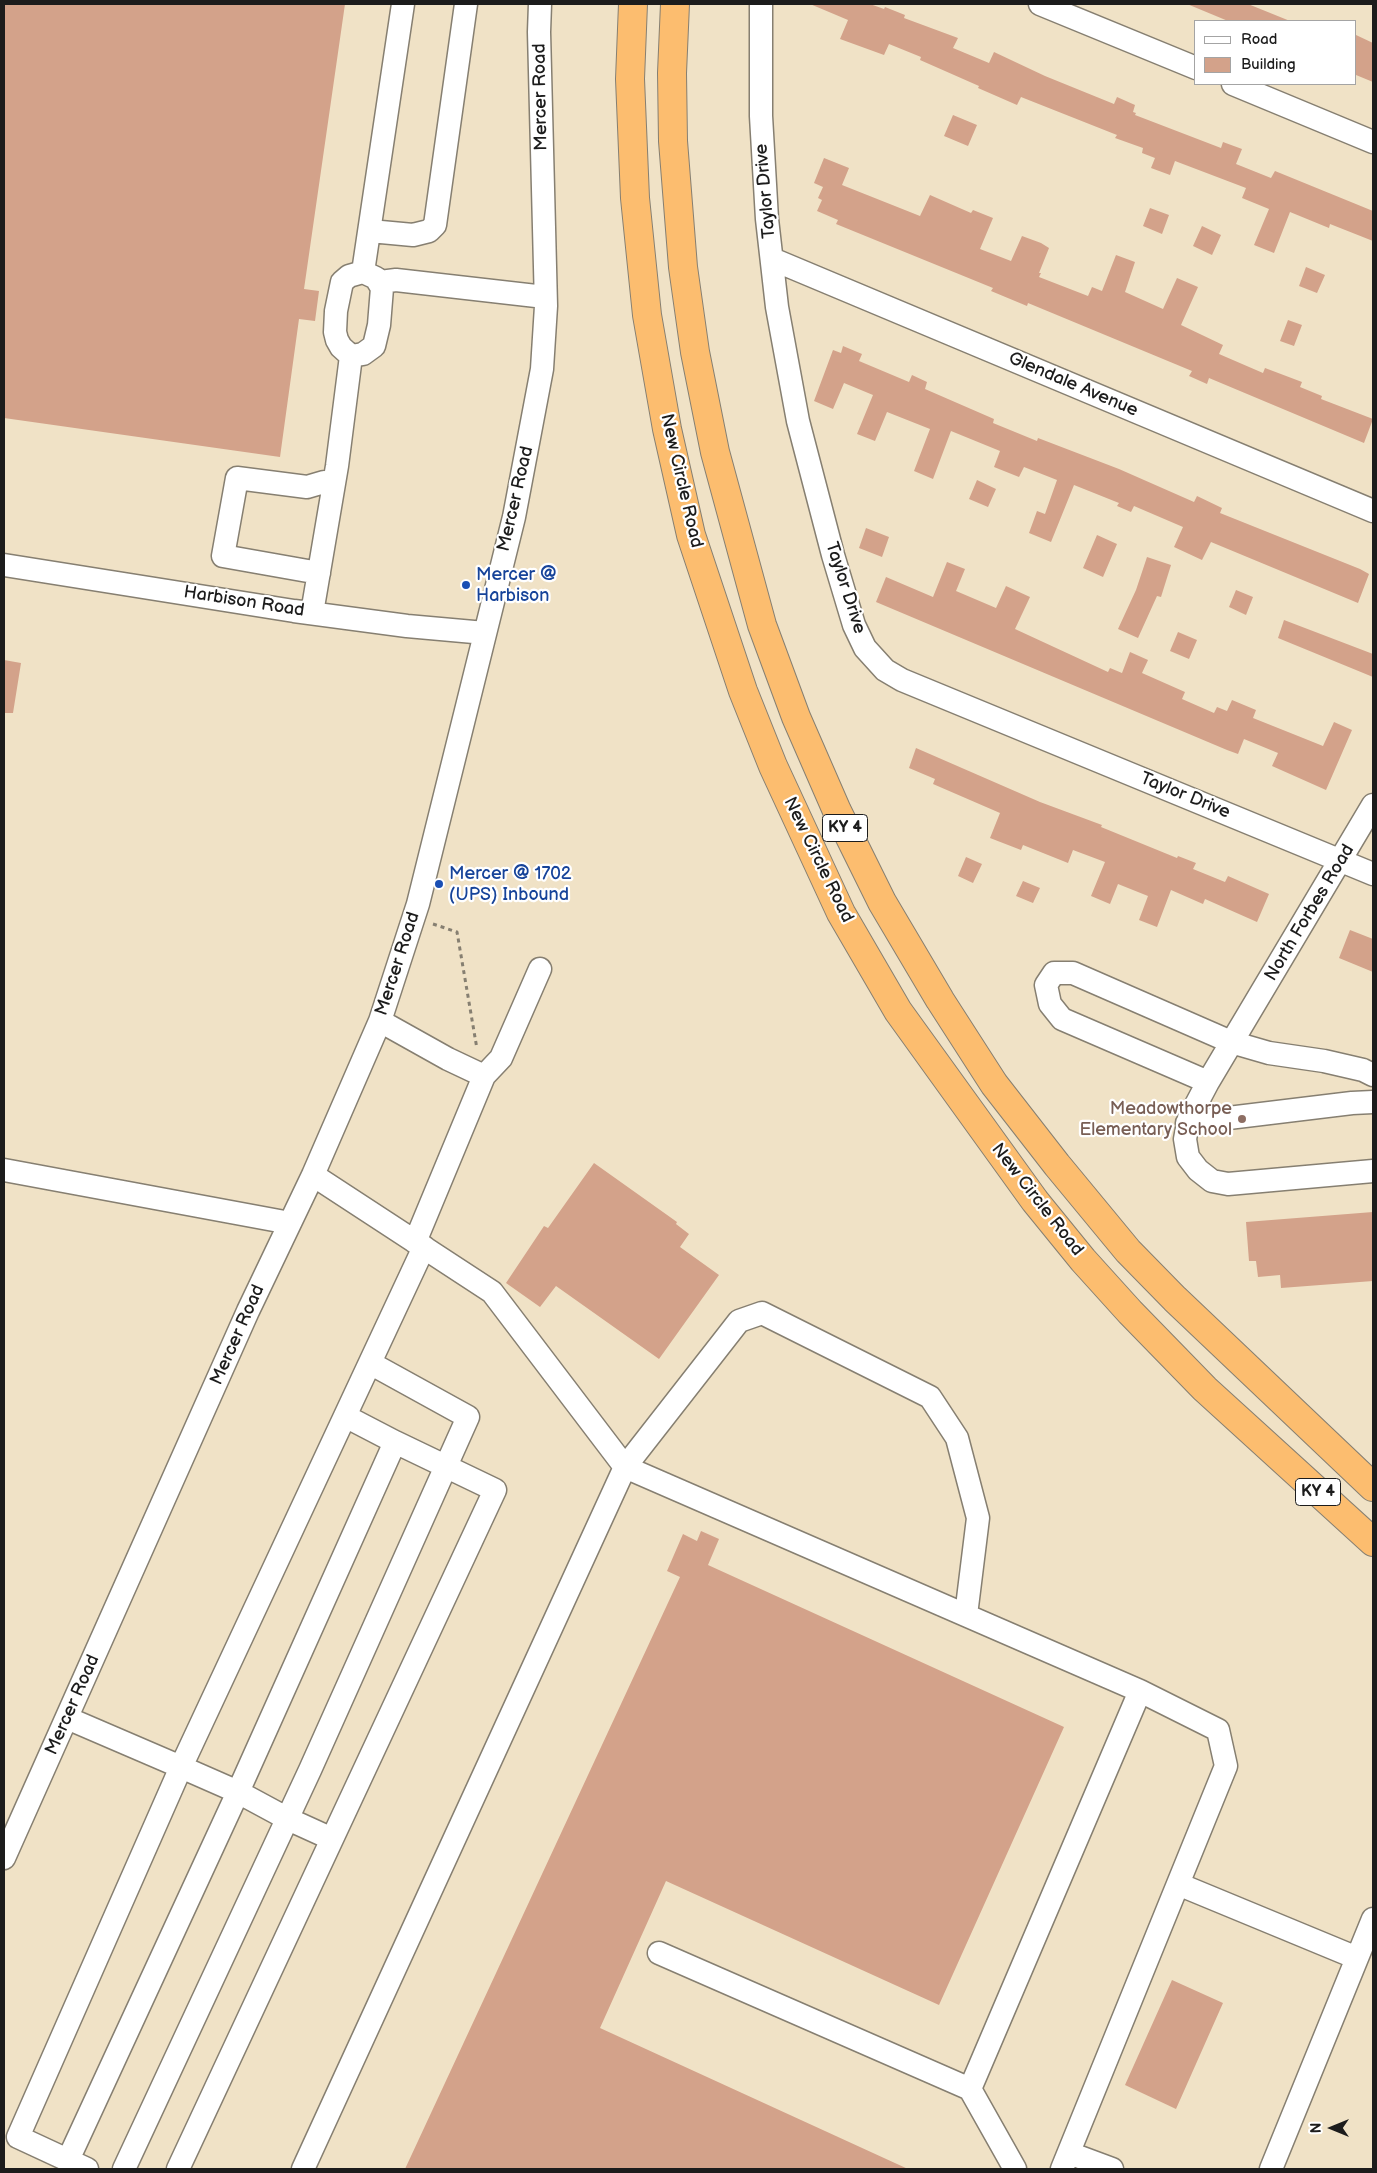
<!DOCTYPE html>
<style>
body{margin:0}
#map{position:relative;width:1377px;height:2173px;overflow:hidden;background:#f0e2c6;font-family:"Balsamiq Sans",sans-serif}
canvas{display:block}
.frame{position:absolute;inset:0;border:5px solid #1c1c1c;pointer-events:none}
.legend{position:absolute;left:1194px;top:20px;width:162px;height:65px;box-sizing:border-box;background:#fff;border:1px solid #a4a4a4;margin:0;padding:6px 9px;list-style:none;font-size:15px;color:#1c1c1c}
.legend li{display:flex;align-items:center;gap:10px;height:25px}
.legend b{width:25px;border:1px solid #a4a4a4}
.north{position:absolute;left:1307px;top:2103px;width:50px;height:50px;-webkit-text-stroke:4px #fff;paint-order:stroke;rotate:270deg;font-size:14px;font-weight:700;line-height:20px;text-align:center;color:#1c1c1c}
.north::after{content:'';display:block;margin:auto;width:18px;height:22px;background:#1c1c1c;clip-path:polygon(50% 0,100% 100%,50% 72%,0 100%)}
</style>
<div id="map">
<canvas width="1377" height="2173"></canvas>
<div class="frame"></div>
<ul class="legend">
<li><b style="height:6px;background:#fff"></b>Road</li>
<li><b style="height:14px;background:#d3a28a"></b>Building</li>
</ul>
<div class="north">N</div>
</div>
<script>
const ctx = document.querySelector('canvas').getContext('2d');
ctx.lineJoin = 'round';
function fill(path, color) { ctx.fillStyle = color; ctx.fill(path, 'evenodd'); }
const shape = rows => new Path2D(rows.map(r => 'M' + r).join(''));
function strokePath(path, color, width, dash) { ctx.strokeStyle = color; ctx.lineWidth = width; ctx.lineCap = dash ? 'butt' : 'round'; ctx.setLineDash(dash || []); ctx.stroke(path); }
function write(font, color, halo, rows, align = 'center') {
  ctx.font = font + ' "Balsamiq Sans",sans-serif'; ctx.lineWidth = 4.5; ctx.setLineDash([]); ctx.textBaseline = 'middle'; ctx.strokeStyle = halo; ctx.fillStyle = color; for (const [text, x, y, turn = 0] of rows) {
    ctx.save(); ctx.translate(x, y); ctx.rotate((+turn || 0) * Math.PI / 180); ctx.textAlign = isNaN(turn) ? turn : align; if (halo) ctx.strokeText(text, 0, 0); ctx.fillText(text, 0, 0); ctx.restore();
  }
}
fill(shape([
 [4,4,345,4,304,289,319,291,315,321,299,319,280,457,4,418],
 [810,4,870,4,884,9,885,7,905,15,904,18,958,38,953,48,989,63,994,52,1045,76,1114,104,1117,97,1135,105,1133,112,1136,113,1135,115,1221,148,1223,142,1242,149,1236,164,1271,178,1275,171,1373,211,1373,241,1330,224,1329,228,1290,212,1274,253,1254,245,1269,209,1242,198,1246,188,1175,161,1170,175,1151,168,1155,158,1142,153,1143,148,1115,138,1117,135,1021,97,1017,105,978,88,979,86,920,60,921,57,889,44,884,55,840,39,848,20],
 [1187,4,1248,4,1290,21,1228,21],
 [1356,35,1373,43,1373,82,1356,75],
 [953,115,977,125,968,146,944,136],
 [824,158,849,168,842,185,920,216,930,195,971,213,973,210,993,218,980,249,1011,261,1022,236,1041,243,1049,248,1039,273,1041,273,1039,277,1088,296,1092,287,1102,291,1116,255,1135,262,1125,292,1163,309,1177,278,1198,287,1181,325,1223,345,1219,354,1263,373,1265,368,1302,382,1300,387,1322,396,1321,399,1373,419,1364,443,1209,378,1207,384,1189,376,1192,371,1028,303,1027,306,991,291,993,288,836,224,838,220,817,211,822,200,818,198,823,187,814,183],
 [1150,208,1169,215,1162,234,1143,226],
 [1202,226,1221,235,1212,255,1193,246],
 [1306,267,1325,275,1317,293,1299,286],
 [1288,320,1302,325,1294,346,1280,341],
 [843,346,862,354,859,361,909,382,912,375,927,382,925,389,994,419,993,423,1037,441,1038,438,1119,469,1194,502,1197,496,1222,508,1220,513,1360,569,1369,574,1358,603,1211,542,1202,560,1174,547,1183,527,1134,506,1131,512,1117,506,1119,503,1074,485,1051,542,1029,533,1037,511,1045,514,1057,480,1024,467,1019,477,994,467,1000,451,951,431,933,479,914,471,930,429,887,412,875,441,857,434,873,395,844,383,833,409,814,401,833,350,841,353],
 [977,480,996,489,988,507,969,499],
 [866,528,889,537,882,557,859,548],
 [1097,535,1117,544,1103,577,1083,568],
 [1147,557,1171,565,1161,597,1157,596,1138,638,1118,629,1136,590],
 [947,562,965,569,956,591,996,608,1006,586,1030,597,1015,629,1108,672,1110,668,1122,673,1130,652,1148,660,1142,673,1185,692,1182,699,1214,713,1217,707,1227,711,1232,700,1256,710,1253,718,1323,746,1334,722,1352,730,1326,790,1272,766,1278,753,1244,739,1238,754,1227,750,876,602,886,577,933,597],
 [1236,590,1253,597,1246,615,1229,607],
 [1284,620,1373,654,1373,677,1278,638],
 [1178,632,1197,640,1189,659,1170,651],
 [4,660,21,663,13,713,4,713],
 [916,748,1040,802,1102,825,1101,827,1177,858,1178,856,1196,863,1193,869,1225,882,1228,876,1269,894,1257,922,1205,899,1203,904,1171,890,1157,927,1139,920,1148,896,1118,884,1110,904,1091,896,1105,862,1073,850,1068,863,1023,845,1021,850,990,838,1000,813,933,784,935,779,909,768],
 [966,857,982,864,973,883,958,876],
 [1023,881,1040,888,1033,903,1016,896],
 [1350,930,1373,939,1373,972,1339,958],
 [594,1163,677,1222,676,1224,689,1234,680,1247,719,1275,659,1359,556,1286,540,1307,506,1283,544,1226,548,1228],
 [1373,1212,1373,1281,1281,1288,1280,1275,1258,1277,1256,1261,1249,1261,1246,1222],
 [701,1531,719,1539,708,1565,1064,1727,939,2005,666,1881,600,2028,908,2169,405,2169,680,1577,667,1571,683,1534,697,1541],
 [1172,1980,1223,2003,1176,2109,1125,2085]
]), '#d3a28a');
const minor = shape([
 [761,4,761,116,767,219,777,307,798,421,833,555,854,625,865,648,885,670,902,680,1373,874],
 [1040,4,1196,68],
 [1233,84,1373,142],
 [370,231,413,235,429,231,435,225,466,4],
 [772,259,1373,511],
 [363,272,403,4],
 [380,282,396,280,545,297],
 [4,565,294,611,407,626,485,633],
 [319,573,223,556,237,478,307,487,324,482,333,484],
 [312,613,337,466,351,356,341,347,337,340,335,332,336,311,342,282,349,276,363,272,376,278,382,288,379,325,374,346,363,354,351,356],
 [1373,805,1208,1082,1189,1118,1185,1139,1188,1157,1198,1170,1212,1181,1228,1184,1373,1171],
 [380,1021,448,1059,484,1076],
 [1208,1082,1062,1019,1050,1004,1046,985,1054,973,1073,973,1231,1042,1269,1053,1324,1061,1363,1070,1373,1075],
 [1187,1123,1352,1103,1373,1102],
 [4,1170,290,1223],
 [313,1175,492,1292,625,1467,739,1321,762,1313,930,1397,957,1438,978,1518,966,1615],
 [415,1242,484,1076,501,1058,540,969],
 [67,1718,181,1767,424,1247],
 [4,1858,248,1311,313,1175,380,1021,418,904,514,517,542,369,546,306,539,32,540,4],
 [1178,1884,1357,1958],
 [659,1953,970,2089],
 [1069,2153,1112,2169],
 [68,2160,238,1792,395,1442,345,1416],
 [87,2169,18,2137,181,1767,238,1792,288,1819,332,1839],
 [124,2169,310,1770,468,1417,370,1363],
 [178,2169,495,1490,395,1442],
 [303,2169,625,1467,1140,1691,970,2089,1015,2169],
 [1062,2169,1226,1766,1218,1730,1140,1691],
 [1271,2169,1373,1919]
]);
const highway = shape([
 [633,4,630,79,635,198,647,315,667,429,691,535,743,691,773,766,841,913,898,1011,1035,1201,1083,1260,1130,1312,1205,1389,1373,1542],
 [675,4,672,73,673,141,683,267,695,352,715,452,762,625,796,717,837,811,882,902,940,1000,994,1084,1057,1165,1128,1251,1175,1299,1373,1487]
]);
strokePath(minor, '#867f71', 25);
strokePath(highway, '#867f71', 30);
strokePath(shape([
 [433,924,457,932,477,1049]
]), '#867f71', 3, [4, 4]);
strokePath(minor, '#fff', 22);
strokePath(highway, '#fcbd6f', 28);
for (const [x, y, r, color] of [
 [466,585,5,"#1a4fb4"],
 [439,884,5,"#1a4fb4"],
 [1242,1119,5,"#8d6e63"]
]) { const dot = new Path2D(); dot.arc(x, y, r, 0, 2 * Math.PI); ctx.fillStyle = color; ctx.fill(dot); strokePath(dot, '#fff', 2); }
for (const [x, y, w] of [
 [845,828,45],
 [1318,1492,45]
]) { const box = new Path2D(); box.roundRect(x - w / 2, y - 13.5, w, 27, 4); ctx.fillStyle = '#fff'; ctx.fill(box); strokePath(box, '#1c1c1c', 1); }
write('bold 16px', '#1c1c1c', null, [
 ["KY 4",845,828],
 ["KY 4",1318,1492]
]);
write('18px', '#1c1c1c', '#fff', [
 ["Mercer Road",541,97,-91],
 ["Taylor Drive",766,191,-95],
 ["Glendale Avenue",1073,385,23],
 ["New Circle Road",681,481,77],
 ["Mercer Road",516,499,-77],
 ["Taylor Drive",845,588,72],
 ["Harbison Road",244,602,9],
 ["Taylor Drive",1185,796,22],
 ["New Circle Road",818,860,64],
 ["North Forbes Road",1310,913,-59],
 ["Mercer Road",398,964,-72],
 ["New Circle Road",1037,1200,52],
 ["Mercer Road",238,1335,-66],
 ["Mercer Road",73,1705,-66]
]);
write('18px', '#164399', '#fff', [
 ["Mercer @",476,575],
 ["Harbison",476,596],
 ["Mercer @ 1702",449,874],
 ["(UPS) Inbound",449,895]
], 'left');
write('18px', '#785e54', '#fff', [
 ["Meadowthorpe",1232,1109],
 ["Elementary School",1232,1130]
], 'right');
</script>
